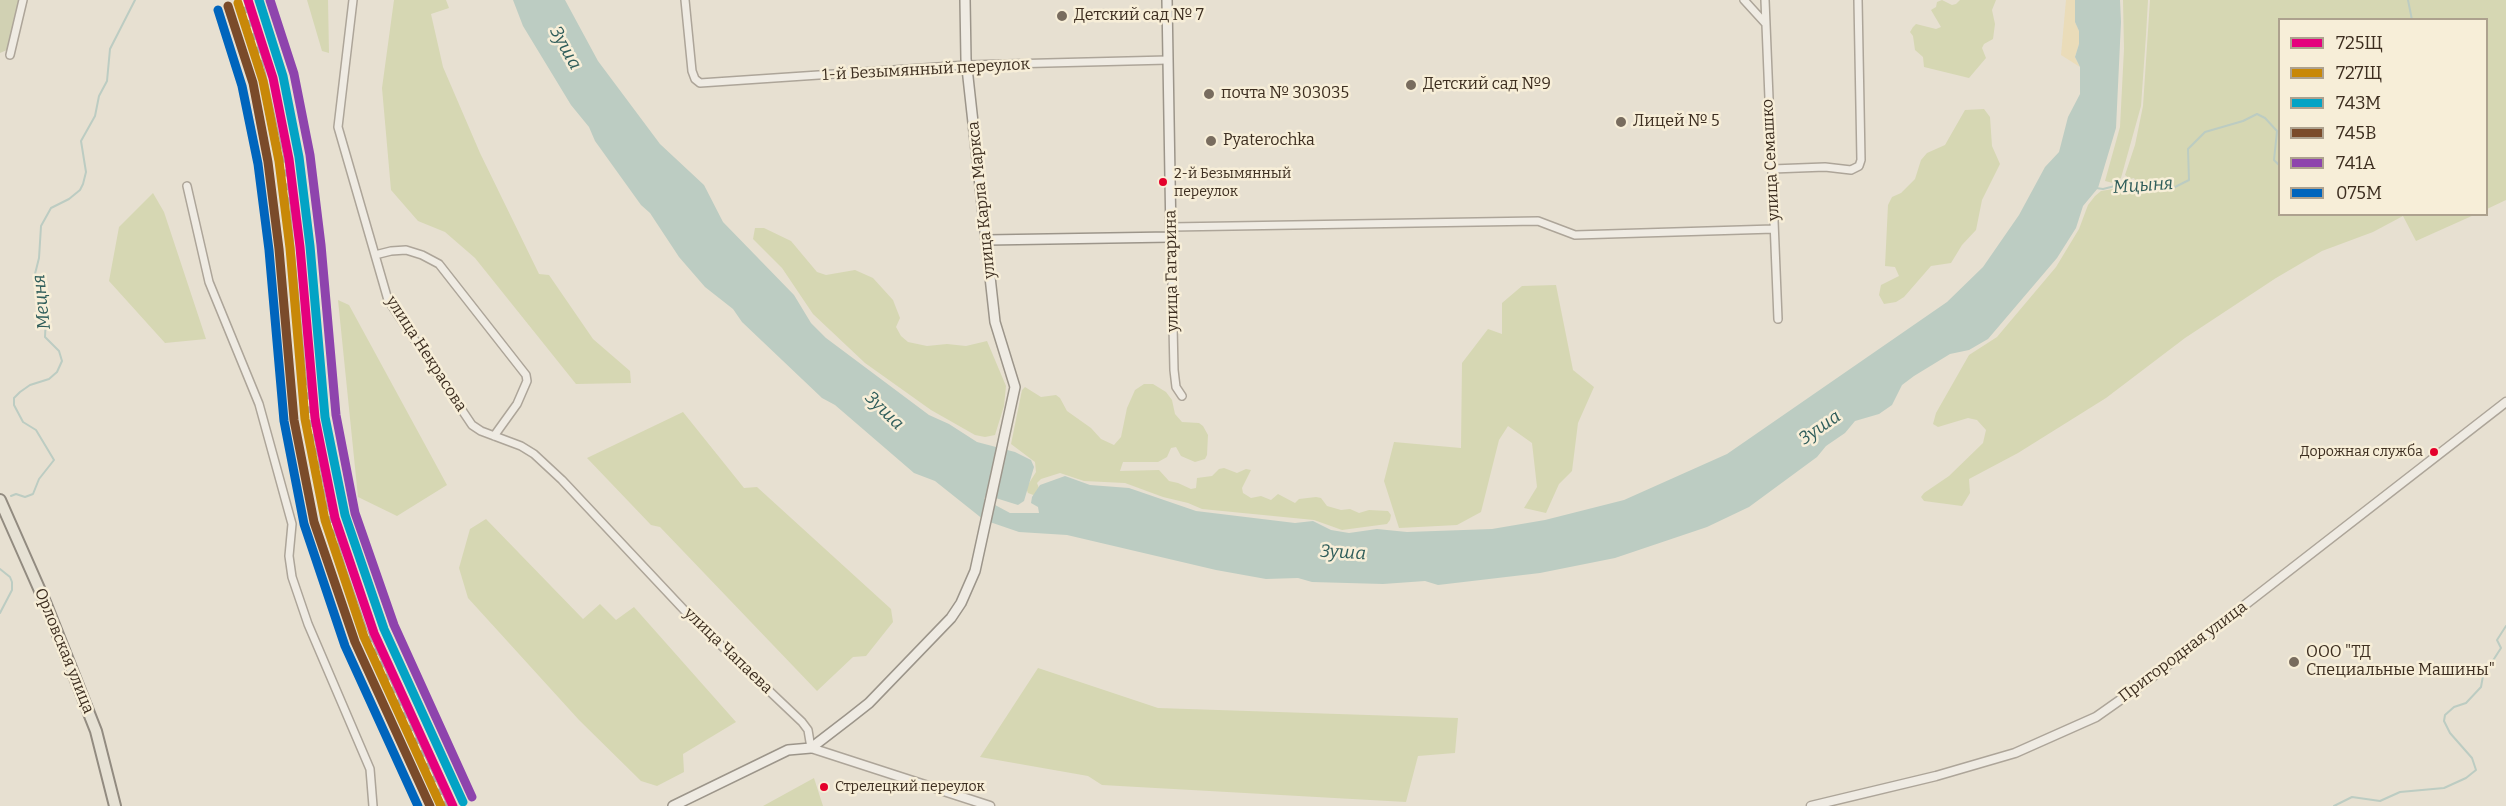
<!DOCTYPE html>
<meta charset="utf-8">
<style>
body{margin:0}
#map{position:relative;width:2506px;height:806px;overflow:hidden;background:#e7e0d1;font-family:Bitter,serif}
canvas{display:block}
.legend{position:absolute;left:2278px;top:18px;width:210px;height:198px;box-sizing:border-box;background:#f7eed8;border:2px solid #ada18e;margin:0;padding:8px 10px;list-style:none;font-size:18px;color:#3d2e20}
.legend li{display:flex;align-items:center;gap:12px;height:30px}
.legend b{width:30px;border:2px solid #ada18e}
</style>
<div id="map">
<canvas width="2506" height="806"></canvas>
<ul class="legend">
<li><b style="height:8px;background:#e5007d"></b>725Щ</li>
<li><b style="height:8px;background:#c88808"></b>727Щ</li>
<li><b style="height:8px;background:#03a3c5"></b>743М</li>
<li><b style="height:8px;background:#7a4b2a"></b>745В</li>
<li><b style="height:8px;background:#8e44ad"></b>741А</li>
<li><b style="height:8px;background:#0065bd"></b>075М</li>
</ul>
</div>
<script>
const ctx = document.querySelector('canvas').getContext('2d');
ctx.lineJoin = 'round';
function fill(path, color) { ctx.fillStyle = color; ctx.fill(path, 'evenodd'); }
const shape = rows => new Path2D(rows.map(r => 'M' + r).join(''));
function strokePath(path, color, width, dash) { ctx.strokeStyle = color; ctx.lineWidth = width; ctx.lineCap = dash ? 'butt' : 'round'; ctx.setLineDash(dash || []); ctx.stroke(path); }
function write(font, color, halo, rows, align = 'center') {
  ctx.font = font + ' Bitter,serif'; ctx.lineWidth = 5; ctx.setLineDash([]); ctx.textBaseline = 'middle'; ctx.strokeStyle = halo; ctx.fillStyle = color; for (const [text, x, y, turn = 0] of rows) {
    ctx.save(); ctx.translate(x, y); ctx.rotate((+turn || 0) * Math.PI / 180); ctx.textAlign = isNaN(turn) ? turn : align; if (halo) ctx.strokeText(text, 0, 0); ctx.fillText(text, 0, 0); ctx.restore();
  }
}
fill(shape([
 [307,0,328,0,329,53,322,51],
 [394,0,446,0,449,8,431,14,443,67,480,153,539,274,549,275,593,339,630,371,631,383,576,384,475,258,445,232,418,221,391,190,382,88],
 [1942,0,1952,5,1956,4,1960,0,1996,0,1992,10,1995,24,1993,39,1984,44,1982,48,1986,58,1969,78,1924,67,1923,57,1915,50,1913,36,1910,32,1913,27,1916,24,1936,29,1941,27,1931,10,1936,7,1937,2],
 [2123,0,2148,0,2146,35,2141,106,2121,178,2113,183,2105,181,2120,127,2124,49],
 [2150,0,2506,0,2506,200,2487,209,2486,20,2280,20,2280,214,2474,215,2416,241,2403,216,2373,232,2322,251,2276,278,2185,338,2106,398,2018,453,1969,479,1970,493,1962,506,1924,501,1921,497,1924,493,1949,476,1983,443,1986,430,1977,420,1968,418,1938,427,1933,424,1936,413,1969,355,1997,337,2056,267,2079,229,2088,205,2095,196,2101,191,2119,188,2142,192,2134,178,2130,179,2125,175,2135,145,2143,106],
 [1984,109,1990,117,1992,146,2000,164,1982,200,1976,230,1962,245,1951,263,1931,266,1904,297,1896,302,1884,304,1879,295,1881,285,1899,276,1895,267,1885,266,1888,205,1892,197,1901,193,1915,179,1921,160,1927,153,1945,145,1965,110],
 [153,193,164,212,206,339,165,343,109,281,119,227],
 [755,228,764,228,791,241,817,272,826,275,855,270,873,278,893,300,900,318,896,327,901,336,908,342,927,346,947,344,966,346,987,341,1006,386,1004,406,995,435,985,437,975,435,931,410,865,363,813,314,782,268,753,239],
 [1556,285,1573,370,1594,387,1578,423,1572,471,1559,484,1546,513,1524,508,1537,487,1532,443,1508,426,1499,440,1481,512,1457,525,1399,528,1384,481,1394,442,1461,448,1462,363,1488,329,1502,334,1502,303,1522,286],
 [338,300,349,305,447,485,397,516,358,497],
 [1144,384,1153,384,1166,392,1172,400,1175,414,1182,422,1199,423,1203,426,1208,435,1207,455,1205,459,1195,462,1181,456,1176,447,1171,448,1167,457,1158,462,1123,462,1120,471,1159,470,1169,481,1178,483,1191,489,1196,488,1197,478,1212,476,1219,469,1224,468,1237,473,1246,469,1251,470,1242,488,1243,493,1251,498,1261,496,1271,500,1278,494,1295,503,1299,499,1316,497,1321,498,1327,506,1341,510,1350,509,1359,513,1369,510,1388,511,1391,515,1390,520,1387,524,1342,530,1314,520,1202,509,1188,503,1163,497,1125,483,1084,481,1060,473,1041,479,1037,483,1039,488,1036,496,1028,493,1026,488,1036,472,1035,462,1011,444,1022,390,1025,387,1041,397,1056,395,1060,398,1067,411,1091,428,1101,439,1114,445,1121,437,1127,408,1135,390],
 [683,412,744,488,757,487,891,609,893,622,866,656,853,657,817,691,660,527,651,525,587,458],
 [486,519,583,619,600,604,616,620,634,607,736,722,683,754,684,772,657,786,641,781,579,720,468,598,459,568,470,529],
 [1038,668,1158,708,1458,718,1455,753,1418,756,1406,802,1102,785,1088,776,980,757],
 [814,778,823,806,763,806]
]), '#d6d7b3');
fill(shape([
 [2066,0,2075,0,2075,22,2079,31,2079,44,2075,57,2080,67,2061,55]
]), '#eadcb9');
fill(shape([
 [0,0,26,0,14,47,0,53]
]), '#d1d1b3');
fill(shape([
 [513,0,565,0,598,61,660,144,704,185,723,222,794,295,811,323,826,338,929,415,949,424,977,442,1015,452,1031,460,1034,467,1024,501,1018,505,986,495,984,499,1010,513,1039,513,1038,507,1031,503,1032,497,1040,485,1065,476,1090,485,1129,488,1196,511,1295,523,1313,521,1331,530,1349,533,1377,529,1407,532,1492,529,1545,520,1624,500,1727,454,1947,302,1983,267,2019,215,2045,167,2059,152,2068,117,2080,94,2080,67,2075,57,2079,44,2079,31,2075,22,2075,0,2120,0,2121,22,2116,128,2098,188,2083,206,2076,228,2057,258,1988,339,1969,350,1950,354,1914,376,1902,385,1892,405,1879,414,1855,421,1845,433,1826,446,1817,457,1749,507,1707,527,1615,558,1540,573,1438,585,1425,581,1383,584,1312,582,1298,578,1266,579,1216,570,1067,535,1019,532,984,520,935,481,914,473,835,405,822,398,742,322,733,309,705,287,679,257,650,213,641,205,595,141,589,127,571,105,523,26]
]), '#bcccc2');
strokePath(shape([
 [2408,0,2412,20],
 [2096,188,2103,189,2123,184,2173,188,2189,180,2188,149,2205,132,2243,121,2257,114,2265,118,2277,131,2274,160,2280,166],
 [11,496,16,494,25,497,33,494,39,479,54,460,36,430,23,422,14,405,14,398,20,392,30,385,49,379,57,372,62,361,59,351,45,337,46,316,37,292,35,274,39,258,41,226,51,208,69,199,80,190,83,184,86,172,81,141,95,116,99,96,107,81,110,49,135,0],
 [0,569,10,577,12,582,12,590,0,613],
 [2334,806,2352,797,2380,801,2400,792,2444,788,2466,778,2476,770,2472,758,2450,733,2444,721,2445,715,2454,707,2466,703,2481,687,2483,676,2501,648,2497,640,2506,626]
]), '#bcccc2', 2);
const minor = shape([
 [353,0,338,127,388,300,472,425,481,431,521,446,534,454,562,480,686,612,802,722,808,730,811,748],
 [685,0,692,71,695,79,700,83,967,65,1168,60],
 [1744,0,1765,23],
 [1765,0,1778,319],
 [10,55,23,0],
 [1772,169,1825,167,1851,170,1859,166,1861,160,1858,0],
 [187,186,209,282,259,404,292,524,289,556,292,577,308,624,370,769,373,806],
 [1171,227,1538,221,1575,235,1774,229],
 [1171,237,1174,370,1176,387,1182,396],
 [375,255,391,251,406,250,422,255,439,264,526,375,527,381,517,404,494,436]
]);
const tertiary = shape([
 [811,748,990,806],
 [1811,806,1936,776,2015,753,2096,717,2147,681,2506,402]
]);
const secondary = shape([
 [987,240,1171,237,1167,0],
 [673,806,788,750,811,748,850,718,869,703,951,618,961,603,975,571,1015,387,995,322,966,59,965,0]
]);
const primary = shape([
 [0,500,45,602,96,731,115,806]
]);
strokePath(minor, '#ada599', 10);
strokePath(tertiary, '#ada599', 11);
strokePath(secondary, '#9c958a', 12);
strokePath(primary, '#928b80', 14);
strokePath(minor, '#efebe3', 7);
strokePath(tertiary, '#efebe3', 8);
strokePath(secondary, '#efebe3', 9);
strokePath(primary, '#e6e1d4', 10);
const rail = shape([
 [242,0,261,61,285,170,304,372,313,440,326,507,344,568,365,629,446,806]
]);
strokePath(rail, '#afaaa2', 4.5);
strokePath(rail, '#f7eed8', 2, [7]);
strokePath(shape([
 [248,0,273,78,289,159,300,247,315,418,335,518,374,633,453,806]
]), '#e5007d', 9);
strokePath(shape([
 [238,3,263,81,279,161,290,248,305,419,325,520,364,637,441,806]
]), '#c88808', 9);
strokePath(shape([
 [259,0,283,76,299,157,310,246,325,417,345,515,384,629,463,802]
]), '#03a3c5', 9);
strokePath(shape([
 [228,6,253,83,268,162,279,249,294,420,314,522,355,642,430,806]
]), '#7a4b2a', 9);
strokePath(shape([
 [270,0,294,74,310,155,321,245,336,415,355,513,394,625,472,797]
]), '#8e44ad', 9);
strokePath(shape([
 [218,10,242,86,258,164,269,250,284,421,304,524,345,646,418,806]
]), '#0065bd', 9);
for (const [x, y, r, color] of [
 [1062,16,6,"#786c5e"],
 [1411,85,6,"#786c5e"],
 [1209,94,6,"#786c5e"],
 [1621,122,6,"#786c5e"],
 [1211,141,6,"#786c5e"],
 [1163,182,5,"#e4002b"],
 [2434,452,5,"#e4002b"],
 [2294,662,6,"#786c5e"],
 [824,787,5,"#e4002b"]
]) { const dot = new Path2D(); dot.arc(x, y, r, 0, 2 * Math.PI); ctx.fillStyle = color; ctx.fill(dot); strokePath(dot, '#f7eed8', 2); }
write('14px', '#3d2e20', '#f7eed8', [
 ["2-й Безымянный",1174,174],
 ["переулок",1174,192],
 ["Дорожная служба",2423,452,"right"],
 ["Стрелецкий переулок",835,787]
], 'left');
write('16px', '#3d2e20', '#f7eed8', [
 ["Детский сад № 7",1074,16],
 ["Детский сад №9",1423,85],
 ["почта № 303035",1221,94],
 ["Лицей № 5",1633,122],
 ["Pyaterochka",1223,141],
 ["ООО \"ТД",2306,653],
 ["Специальные Машины\"",2306,671]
], 'left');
write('16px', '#3d2e20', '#f7eed8', [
 ["1-й Безымянный переулок",926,70,-3],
 ["улица Семашко",1771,160,-93],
 ["улица Карла Маркса",982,200,-96],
 ["улица Гагарина",1172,271,-91],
 ["улица Некрасова",426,354,57],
 ["Орловская улица",64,651,68],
 ["улица Чапаева",728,651,44],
 ["Пригородная улица",2183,652,-37]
]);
write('italic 18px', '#2f5d5a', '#f7eed8', [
 ["Зуша",565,48,61],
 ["Мцыня",2143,186,-4],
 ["Мецня",42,302,-96],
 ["Зуша",884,411,44],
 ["Зуша",1820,428,-35],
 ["Зуша",1343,553,3]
]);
</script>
